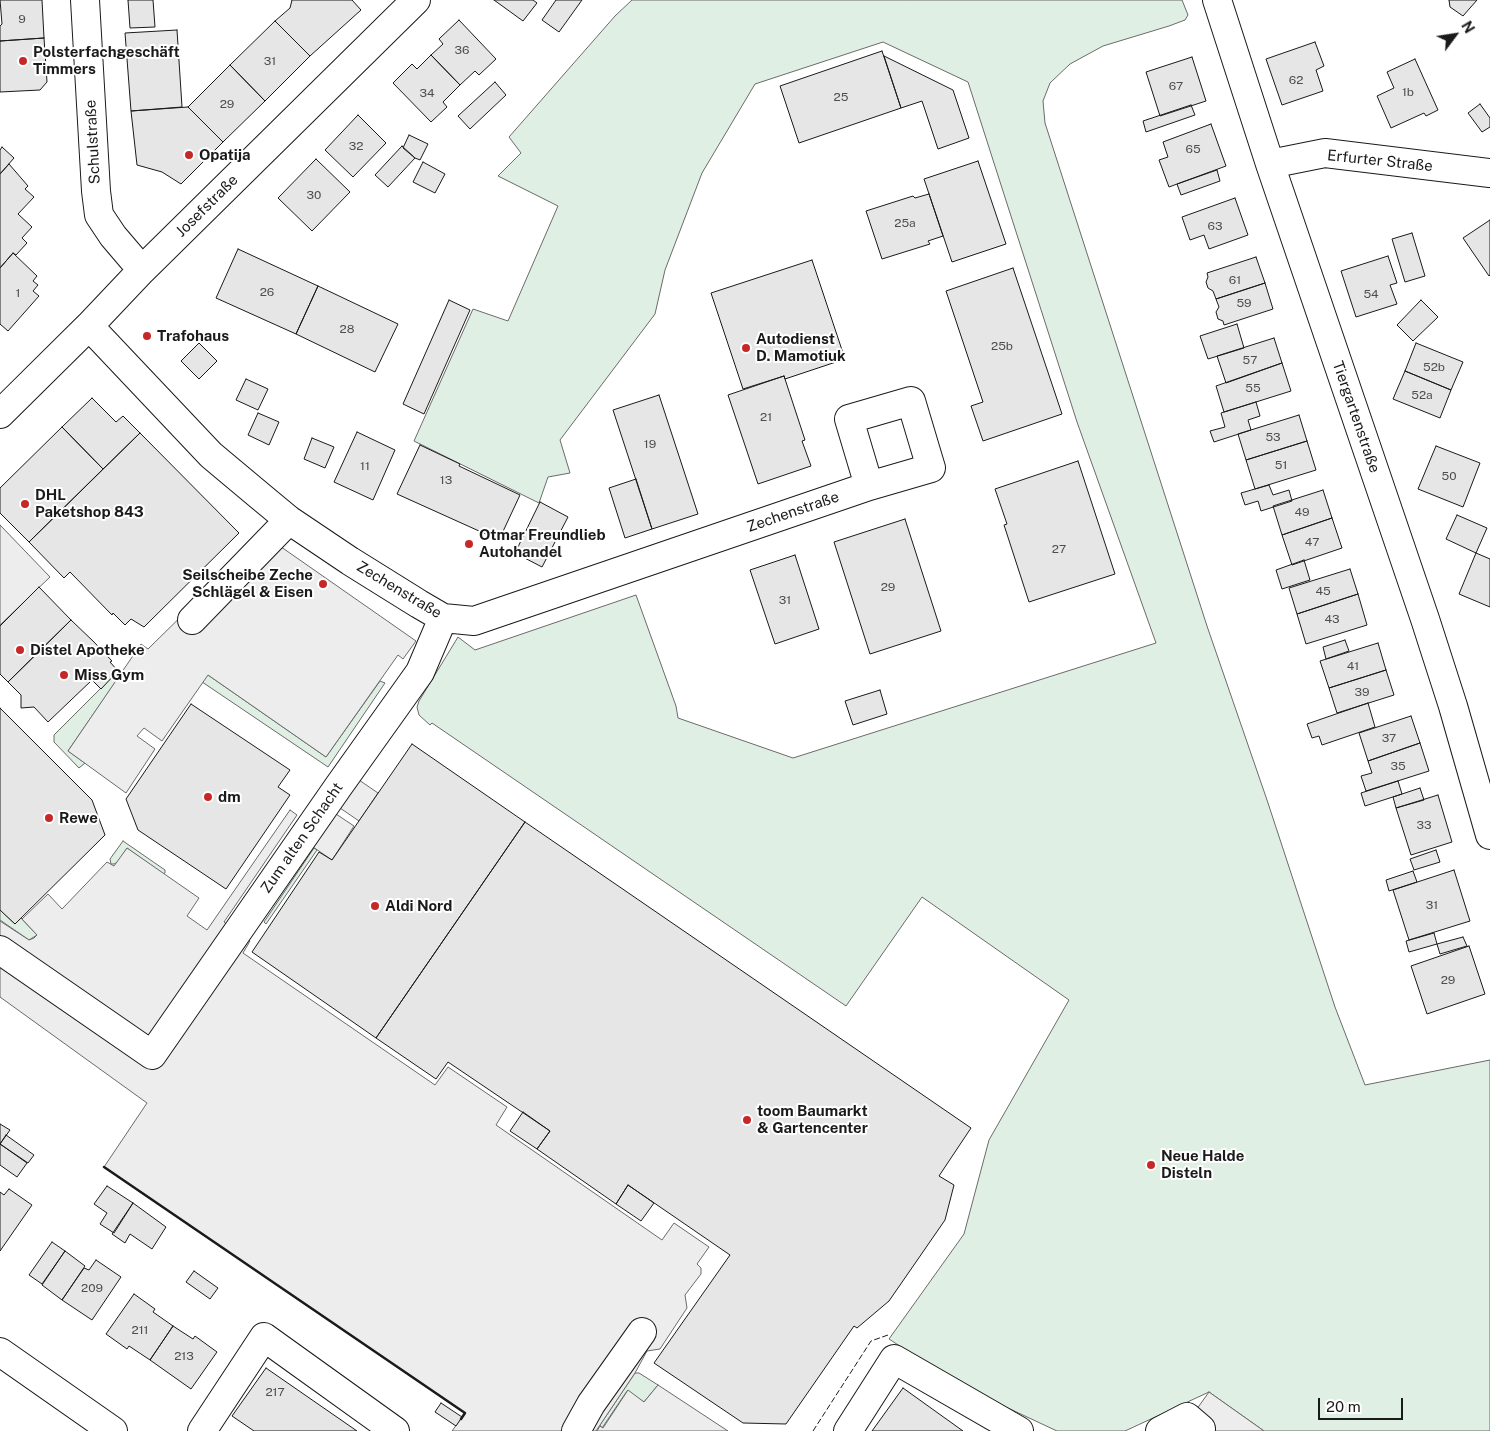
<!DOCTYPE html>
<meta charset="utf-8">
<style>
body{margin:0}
#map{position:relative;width:1490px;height:1431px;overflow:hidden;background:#fff;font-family:"Public Sans",sans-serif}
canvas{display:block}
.north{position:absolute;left:1430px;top:10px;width:50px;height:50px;-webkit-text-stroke:4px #fff;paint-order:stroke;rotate:59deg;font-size:14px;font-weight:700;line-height:20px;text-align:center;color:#1a1a1a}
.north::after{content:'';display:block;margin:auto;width:18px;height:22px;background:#1a1a1a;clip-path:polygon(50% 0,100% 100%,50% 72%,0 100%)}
.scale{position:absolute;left:1318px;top:1398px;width:85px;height:22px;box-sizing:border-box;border:2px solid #1a1a1a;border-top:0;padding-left:6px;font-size:15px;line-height:18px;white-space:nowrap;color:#1a1a1a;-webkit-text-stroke:4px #fff;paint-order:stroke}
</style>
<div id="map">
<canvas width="1490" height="1431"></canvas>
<div class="north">N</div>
<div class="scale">20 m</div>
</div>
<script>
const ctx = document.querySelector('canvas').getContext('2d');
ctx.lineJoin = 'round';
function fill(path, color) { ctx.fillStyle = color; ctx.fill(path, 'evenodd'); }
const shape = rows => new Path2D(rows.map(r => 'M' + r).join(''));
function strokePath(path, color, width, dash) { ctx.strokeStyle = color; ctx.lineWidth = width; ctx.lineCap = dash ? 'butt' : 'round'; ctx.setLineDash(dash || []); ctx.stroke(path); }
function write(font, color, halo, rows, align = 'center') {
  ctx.font = font + ' "Public Sans",sans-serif'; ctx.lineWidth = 4; ctx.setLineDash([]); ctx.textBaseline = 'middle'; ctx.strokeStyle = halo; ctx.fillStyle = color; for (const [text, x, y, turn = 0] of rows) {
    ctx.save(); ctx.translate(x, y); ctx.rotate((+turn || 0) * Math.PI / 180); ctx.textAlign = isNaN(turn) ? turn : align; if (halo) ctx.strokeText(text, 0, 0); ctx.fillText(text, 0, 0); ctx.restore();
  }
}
const green = shape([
 [632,0,1182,0,1188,15,1185,20,1169,26,1103,46,1070,64,1050,83,1043,101,1045,123,1207,626,1267,800,1335,1007,1365,1085,1490,1060,1490,1431,1264,1431,1209,1392,1125,1431,1057,1431,961,1386,889,1339,964,1234,989,1140,1069,1000,922,897,846,1006,432,723,430,725,419,715,417,707,419,701,458,637,475,650,636,595,676,706,678,718,793,758,1156,643,1077,422,968,82,883,42,755,84,702,173,665,270,655,314,560,440,570,473,548,477,539,503,414,441,473,309,508,321,558,206,498,176,521,153,509,137,615,16,632,0],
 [174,663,208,675,326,757,380,681,385,683,328,767,174,663],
 [118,671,121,674,68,751,85,763,79,768,54,742,54,735,118,671],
 [123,841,165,870,165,873,163,874,127,848,118,862,114,864,111,864,110,859,123,841],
 [314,848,317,850,266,924,264,922,314,848],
 [0,910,15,924,21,918,37,935,29,940,0,920,0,910],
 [635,1373,639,1373,658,1385,644,1402,627,1391,602,1428,600,1425,635,1373]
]);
fill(green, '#e0efe3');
strokePath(green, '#6a6a6a', 1);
const parking = shape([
 [0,525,50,577,0,625,0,525],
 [264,535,416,641,403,659,398,655,326,757,208,675,162,741,144,728,137,736,155,749,126,793,68,751,141,644,148,649,264,535],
 [359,780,378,793,359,821,340,808,359,780],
 [290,810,297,815,224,922,250,941,243,953,435,1085,448,1067,507,1107,496,1125,662,1240,674,1223,709,1247,697,1264,701,1268,701,1274,685,1295,687,1308,660,1349,647,1351,635,1373,596,1431,452,1431,465,1413,104,1167,147,1103,0,997,0,921,29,940,34,938,37,935,22,919,48,894,62,909,107,862,114,866,127,848,199,898,187,916,207,930,290,810],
 [336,814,354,826,332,860,313,847,336,814],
 [658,1385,728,1431,597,1431,600,1426,603,1428,628,1390,644,1402,658,1385],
 [1209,1392,1264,1431,1181,1431,1209,1392]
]);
fill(parking, '#ededed');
strokePath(parking, '#6a6a6a', 1);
const building = shape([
 [0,0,42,0,44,38,0,41,0,26,2,24,0,0],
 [128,0,153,0,155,27,130,28,128,0],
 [292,0,352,0,361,10,310,56,275,21,290,8,292,0],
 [494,0,533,0,537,3,523,21,494,0],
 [556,0,582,0,559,32,542,20,556,0],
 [1449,0,1477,0,1463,16,1450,7,1449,0],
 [459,20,496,59,479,75,475,71,460,85,431,55,443,44,439,39,459,20],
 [275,21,310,56,265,101,230,65,275,21],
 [177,30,182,107,131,111,125,33,177,30],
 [44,38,47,82,40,90,0,92,0,41,44,38],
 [1315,42,1324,66,1316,70,1323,91,1282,105,1266,59,1315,42],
 [882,51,901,108,799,143,780,86,882,51],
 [431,55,460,85,443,102,447,107,431,122,393,83,412,64,417,69,431,55],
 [884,56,953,90,969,138,938,149,922,101,901,108,884,56],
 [1192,57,1206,101,1160,116,1146,72,1192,57],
 [1415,59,1438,110,1426,116,1424,113,1391,128,1377,96,1394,88,1387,72,1415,59],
 [230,65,265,101,223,142,188,107,230,65],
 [495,82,506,95,470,129,458,116,495,82],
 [1480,104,1490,118,1490,127,1482,132,1468,113,1480,104],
 [1191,105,1195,115,1146,132,1143,121,1191,105],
 [188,107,223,142,181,184,162,172,137,165,131,111,188,107],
 [358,115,386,143,353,177,325,150,358,115],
 [1211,124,1226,166,1169,187,1159,160,1168,157,1163,142,1211,124],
 [409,135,428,144,420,160,415,158,403,148,409,135],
 [402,146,415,158,388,187,375,175,402,146],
 [2,147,14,158,0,174,0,150,2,147],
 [316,159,350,192,312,231,278,198,316,159],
 [978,161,1006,244,952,262,924,179,978,161],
 [423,162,445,174,435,193,413,182,423,162],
 [9,164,28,186,25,189,34,197,18,214,32,227,22,238,27,243,16,255,13,253,0,268,0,174,9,164],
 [1217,170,1220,181,1181,195,1177,184,1217,170],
 [929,194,943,236,928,241,930,244,882,259,866,211,913,196,915,198,929,194],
 [1235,198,1248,235,1209,249,1204,235,1190,240,1182,217,1235,198],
 [1490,220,1490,275,1489,276,1463,238,1490,220],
 [1412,233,1425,276,1405,282,1392,239,1412,233],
 [238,249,318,286,296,334,216,298,238,249],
 [13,253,37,276,33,281,38,285,33,291,39,296,8,331,0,324,0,268,13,253],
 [1388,256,1397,283,1390,285,1397,304,1356,317,1341,271,1388,256],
 [1256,257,1265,283,1216,299,1213,291,1208,288,1206,282,1208,277,1207,273,1256,257],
 [812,260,845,359,785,379,784,376,743,389,711,293,812,260],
 [1013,268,1062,414,983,441,971,406,983,402,946,291,1013,268],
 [1265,283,1273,309,1224,325,1223,321,1218,319,1216,312,1219,307,1216,299,1265,283],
 [318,286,398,324,375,372,296,334,318,286],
 [449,300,470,310,424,414,403,404,449,300],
 [1421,300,1438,317,1413,341,1397,325,1421,300],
 [1237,324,1244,348,1208,359,1200,336,1237,324],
 [1274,338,1282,363,1226,383,1217,356,1274,338],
 [199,343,217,361,199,379,181,361,199,343],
 [1416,343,1463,362,1451,390,1405,371,1416,343],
 [1282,363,1291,391,1224,412,1216,386,1282,363],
 [1405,371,1451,390,1440,418,1393,399,1405,371],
 [784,376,805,440,802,441,811,466,758,484,728,395,784,376],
 [246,379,268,389,258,410,236,400,246,379],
 [659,395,698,514,652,529,613,410,659,395],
 [92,398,116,422,123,416,140,433,103,469,62,427,92,398],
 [1256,402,1260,416,1248,420,1251,430,1214,442,1210,431,1225,427,1221,413,1256,402],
 [258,413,279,422,269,445,248,435,258,413],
 [1299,415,1307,441,1246,460,1238,434,1299,415],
 [62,427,103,469,29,542,0,513,0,488,62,427],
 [357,432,395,450,373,500,334,482,357,432],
 [140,433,239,533,144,627,131,619,125,625,113,613,112,615,70,572,64,578,29,542,140,433],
 [312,438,334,447,325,468,304,459,312,438],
 [1307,441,1316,470,1255,489,1246,460,1307,441],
 [420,445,460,464,459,466,520,495,499,540,397,494,420,445],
 [1436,446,1480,463,1463,507,1418,489,1436,446],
 [1078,461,1115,574,1029,602,1004,525,1007,524,995,489,1078,461],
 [636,479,652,529,625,538,609,488,636,479],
 [1269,485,1273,495,1289,490,1292,501,1261,511,1258,501,1245,505,1241,493,1269,485],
 [1323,490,1332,518,1282,535,1273,506,1323,490],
 [540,502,568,517,542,567,515,553,540,502],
 [1457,515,1487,528,1476,553,1446,539,1457,515],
 [1332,518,1342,548,1292,565,1282,535,1332,518],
 [905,519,941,631,870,654,834,542,905,519],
 [1476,553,1490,559,1490,607,1459,594,1476,553],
 [795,555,819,629,775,644,750,570,795,555],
 [1304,560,1310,580,1282,589,1276,570,1304,560],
 [1350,569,1358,594,1297,614,1289,588,1350,569],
 [39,587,71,620,8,682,0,674,0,626,39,587],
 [1358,594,1367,625,1306,644,1297,614,1358,594],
 [71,620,94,642,112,661,110,662,118,671,101,689,92,680,48,722,34,707,21,708,21,695,8,682,71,620],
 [1345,640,1349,651,1326,659,1323,647,1345,640],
 [1378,643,1386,670,1329,688,1320,661,1378,643],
 [1386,670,1394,695,1337,713,1329,688,1386,670],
 [880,690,887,714,853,725,845,701,880,690],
 [1368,703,1375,727,1322,745,1319,736,1312,738,1307,724,1368,703],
 [191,704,290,770,278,787,290,795,226,889,138,830,126,799,191,704],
 [0,708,92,800,105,835,15,924,0,910,0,708],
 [1411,716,1420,743,1368,761,1359,733,1411,716],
 [1420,743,1429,771,1366,791,1361,776,1372,773,1368,761,1420,743],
 [412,744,525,822,376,1038,252,952,319,852,332,860,412,744],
 [1398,781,1402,794,1365,806,1361,793,1398,781],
 [1420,788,1424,800,1396,808,1393,797,1420,788],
 [1438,795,1452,842,1411,855,1396,808,1438,795],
 [525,822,971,1128,939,1176,954,1185,945,1220,889,1301,857,1328,854,1326,786,1424,743,1423,654,1363,730,1255,628,1185,616,1204,537,1149,550,1131,448,1062,436,1079,376,1038,525,822],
 [1436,850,1440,862,1414,870,1410,859,1436,850],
 [1454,870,1470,921,1409,940,1393,890,1454,870],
 [1413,871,1417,882,1389,891,1386,880,1413,871],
 [1434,933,1437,944,1409,952,1406,941,1434,933],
 [1463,937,1467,946,1440,954,1437,944,1463,937],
 [1469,946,1485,994,1427,1014,1411,966,1469,946],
 [523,1112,550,1131,537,1149,510,1131,523,1112],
 [0,1124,10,1130,0,1144,0,1124],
 [6,1135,34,1155,28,1163,0,1144,6,1135],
 [0,1144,27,1163,17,1177,0,1165,0,1144],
 [628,1185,654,1203,641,1221,616,1204,628,1185],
 [107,1186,133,1203,114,1233,100,1224,107,1213,94,1204,107,1186],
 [9,1189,32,1205,0,1251,0,1192,4,1195,9,1189],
 [133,1203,166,1227,152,1249,130,1234,125,1243,112,1234,133,1203],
 [52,1242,65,1251,42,1284,29,1275,52,1242],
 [65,1251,85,1266,62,1300,42,1285,65,1251],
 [96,1260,121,1277,92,1320,62,1300,84,1268,89,1270,96,1260],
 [194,1271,218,1288,210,1299,186,1282,194,1271],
 [134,1294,155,1309,153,1312,173,1326,150,1360,129,1346,127,1349,106,1334,134,1294],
 [173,1326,193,1339,195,1336,217,1352,191,1389,150,1360,173,1326],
 [266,1368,357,1431,254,1431,232,1416,266,1368],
 [903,1388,963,1431,872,1431,903,1388],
 [441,1403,462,1417,456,1426,435,1412,441,1403]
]);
fill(building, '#e6e6e6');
strokePath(building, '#1a1a1a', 1);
const minor = shape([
 [85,0,96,191,99,215,113,236,142,270],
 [1217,0,1270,164,1425,619,1453,706,1490,835],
 [1270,164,1325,153,1490,173],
 [89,326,211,455,260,496,289,520,350,561,419,604,443,618,474,621,869,486,931,468,911,401,849,419,869,486],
 [0,414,89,326,142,270,416,0],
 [192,620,289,520],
 [0,950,152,1055,338,787,420,672,443,618],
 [202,1431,264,1337,395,1431],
 [576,1431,591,1404,642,1332],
 [848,1431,894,1359,1019,1431],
 [1160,1431,1187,1417,1201,1429]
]);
const major = shape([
 [0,1352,113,1431]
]);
strokePath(minor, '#1a1a1a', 30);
strokePath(major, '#1a1a1a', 30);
strokePath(minor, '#fff', 28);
strokePath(major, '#fff', 28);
strokePath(shape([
 [813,1431,871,1341,888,1335]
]), '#1a1a1a', 1, [6, 2.5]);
strokePath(shape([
 [104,1167,465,1413,461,1419]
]), '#1a1a1a', 2.5);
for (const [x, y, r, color] of [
 [23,61,5,"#c62828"],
 [189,155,5,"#c62828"],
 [147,336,5,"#c62828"],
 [746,348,5,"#c62828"],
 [25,504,5,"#c62828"],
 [469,544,5,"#c62828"],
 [323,584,5,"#c62828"],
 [20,650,5,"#c62828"],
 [64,675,5,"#c62828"],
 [208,797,5,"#c62828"],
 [49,818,5,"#c62828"],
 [375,906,5,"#c62828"],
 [747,1120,5,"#c62828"],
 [1151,1165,5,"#c62828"]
]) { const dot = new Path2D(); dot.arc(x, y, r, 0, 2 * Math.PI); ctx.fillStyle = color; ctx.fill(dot); strokePath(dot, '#fff', 2); }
write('12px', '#4d4d4d', null, [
 ["9",22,19],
 ["36",462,50],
 ["31",270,61],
 ["62",1296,80],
 ["67",1176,86],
 ["1b",1408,92],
 ["34",427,93],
 ["25",841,97],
 ["29",227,104],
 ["32",356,146],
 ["65",1193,149],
 ["30",314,195],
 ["25a",905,223],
 ["63",1215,226],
 ["61",1235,280],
 ["26",267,292],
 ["1",18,293],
 ["54",1371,294],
 ["59",1244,303],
 ["28",347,329],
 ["25b",1002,346],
 ["57",1250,360],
 ["52b",1434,367],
 ["55",1253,388],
 ["52a",1422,395],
 ["21",766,417],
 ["53",1273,437],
 ["19",650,444],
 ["51",1281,465],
 ["11",365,466],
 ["50",1449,476],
 ["13",446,480],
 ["49",1302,512],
 ["47",1312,542],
 ["27",1059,549],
 ["29",888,587],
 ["45",1323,591],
 ["31",785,600],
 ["43",1332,619],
 ["41",1353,666],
 ["39",1362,692],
 ["37",1389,738],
 ["35",1398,766],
 ["33",1424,825],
 ["31",1432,905],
 ["29",1448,980],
 ["209",92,1288],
 ["211",140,1330],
 ["213",184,1356],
 ["217",275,1392]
]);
write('bold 15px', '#1a1a1a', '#fff', [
 ["Polsterfachgeschäft",33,52],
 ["Timmers",33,69],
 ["Opatija",199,155],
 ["Trafohaus",157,336],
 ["Autodienst",756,339],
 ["D. Mamotiuk",756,356],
 ["DHL",35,495],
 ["Paketshop 843",35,512],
 ["Otmar Freundlieb",479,535],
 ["Autohandel",479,552],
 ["Seilscheibe Zeche",313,575,"right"],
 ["Schlägel & Eisen",313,592,"right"],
 ["Distel Apotheke",30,650],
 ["Miss Gym",74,675],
 ["dm",218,797],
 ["Rewe",59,818],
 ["Aldi Nord",385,906],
 ["toom Baumarkt",757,1111],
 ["& Gartencenter",757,1128],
 ["Neue Halde",1161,1156],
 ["Disteln",1161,1173]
], 'left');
write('15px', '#1a1a1a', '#fff', [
 ["Schulstraße",93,142,-93],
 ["Erfurter Straße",1380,161,6],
 ["Josefstraße",207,206,-45],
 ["Tiergartenstraße",1356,417,71],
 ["Zechenstraße",793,512,-19],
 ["Zechenstraße",399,590,31],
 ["Zum alten Schacht",302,838,-55]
]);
</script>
